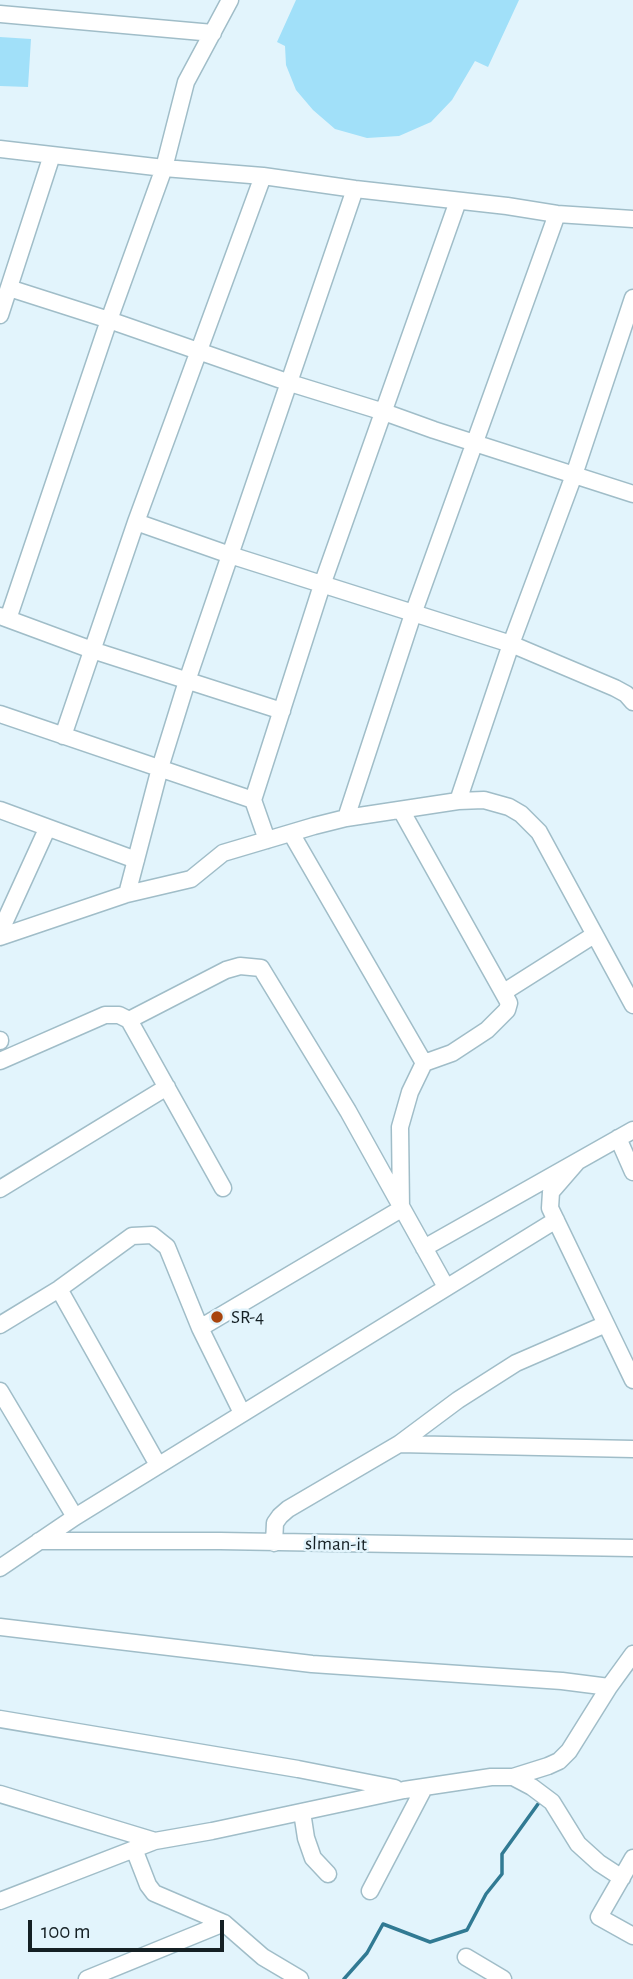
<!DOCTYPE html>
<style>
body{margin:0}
#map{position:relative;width:633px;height:1979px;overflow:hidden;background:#e2f4fc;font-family:"Alegreya Sans",sans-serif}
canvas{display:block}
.scale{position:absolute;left:28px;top:1920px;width:196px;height:32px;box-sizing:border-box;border:4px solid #152024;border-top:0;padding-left:9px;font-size:21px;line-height:24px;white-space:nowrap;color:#152024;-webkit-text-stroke:5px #e2f4fc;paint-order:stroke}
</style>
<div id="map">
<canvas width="633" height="1979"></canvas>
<div class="scale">100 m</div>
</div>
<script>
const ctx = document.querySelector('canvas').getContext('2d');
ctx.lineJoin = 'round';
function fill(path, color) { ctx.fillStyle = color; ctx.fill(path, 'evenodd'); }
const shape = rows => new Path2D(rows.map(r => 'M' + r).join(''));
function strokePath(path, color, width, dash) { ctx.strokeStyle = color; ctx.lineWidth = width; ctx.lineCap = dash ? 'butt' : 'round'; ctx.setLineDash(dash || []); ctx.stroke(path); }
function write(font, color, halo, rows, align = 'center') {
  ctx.font = font + ' "Alegreya Sans",sans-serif'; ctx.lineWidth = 5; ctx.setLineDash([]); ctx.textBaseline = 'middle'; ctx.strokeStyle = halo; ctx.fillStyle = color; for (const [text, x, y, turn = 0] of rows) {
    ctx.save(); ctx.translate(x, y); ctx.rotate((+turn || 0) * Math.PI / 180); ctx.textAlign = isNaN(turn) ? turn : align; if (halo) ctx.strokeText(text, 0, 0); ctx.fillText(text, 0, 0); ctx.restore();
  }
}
fill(shape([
 [296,0,519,0,488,67,475,61,452,100,431,122,399,136,367,138,335,129,313,110,296,90,286,65,285,46,277,42],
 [0,37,31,39,28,87,0,86]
]), '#a1e0f9');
strokePath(shape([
 [344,1979,367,1953,383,1924,430,1942,467,1930,486,1894,502,1874,502,1854,538,1804]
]), '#317a93', 3.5);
const minor = shape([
 [0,14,213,33],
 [0,149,164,168,263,176,355,189,507,206,557,214,633,219],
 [9,288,109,320,290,383,384,412,434,430,633,494],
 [0,315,52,155],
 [136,522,230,555,511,644,615,688,626,694,633,702],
 [0,616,92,650,282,711],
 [8,619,109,320,164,168,186,82,230,0],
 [0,714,253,800],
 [63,736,136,522,263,176],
 [458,801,511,644,574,475,633,298],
 [0,810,136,860],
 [346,818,413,614,557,214],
 [291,833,424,1063],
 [267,840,253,800,322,585,458,201],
 [127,894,160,768,187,681,355,189],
 [0,932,47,829],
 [0,937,127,894,191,879,223,853,314,826,346,818,458,801,484,800,509,807,521,814,539,832,633,1005],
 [504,992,594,935],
 [129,1020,226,970,240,966,261,968,348,1111,446,1287],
 [0,1040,0,1041],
 [0,1061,105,1015,119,1015,129,1020,223,1188],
 [618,1138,633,1172],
 [577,1162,551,1192,550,1208,633,1380],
 [0,1189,167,1087],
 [424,1248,633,1130],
 [59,1289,158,1465],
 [0,1325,59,1289,132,1236,152,1235,167,1247,200,1328,242,1413],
 [200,1328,401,1209,400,1127,410,1092,424,1063,452,1053,487,1030,507,1010,509,1003,401,810],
 [0,1391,75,1517],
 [399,1444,633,1449],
 [39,1541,220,1541,633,1548],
 [274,1543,275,1523,280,1516,288,1509,399,1444,458,1400,516,1363,606,1324],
 [0,1568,75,1517,556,1220],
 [0,1627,312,1664,562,1681,609,1687],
 [0,1719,298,1769,395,1788],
 [513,1777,532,1787,552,1802,578,1844,599,1863,622,1878],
 [0,1794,155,1841],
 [302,1812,306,1838,313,1858,328,1874],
 [134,1849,148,1885,154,1893,224,1923,263,1957,300,1979],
 [633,1858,599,1917,633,1936],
 [370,1891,424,1788],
 [0,1901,155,1841,212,1831,404,1790,491,1777,513,1777,548,1766,559,1761,569,1751,609,1687,633,1654],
 [466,1957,503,1979],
 [87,1979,224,1923]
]);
strokePath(minor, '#a0bdc8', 19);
strokePath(minor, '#fff', 16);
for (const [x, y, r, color] of [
 [217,1317,7,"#a8440d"]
]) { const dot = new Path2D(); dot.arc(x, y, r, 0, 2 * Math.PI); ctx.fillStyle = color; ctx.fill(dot); strokePath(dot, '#e2f4fc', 2.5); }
write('19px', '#152024', '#e2f4fc', [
 ["SR-4",231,1317]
], 'left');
write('19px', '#152024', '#e2f4fc', [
 ["slman-it",336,1544,1]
]);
</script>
